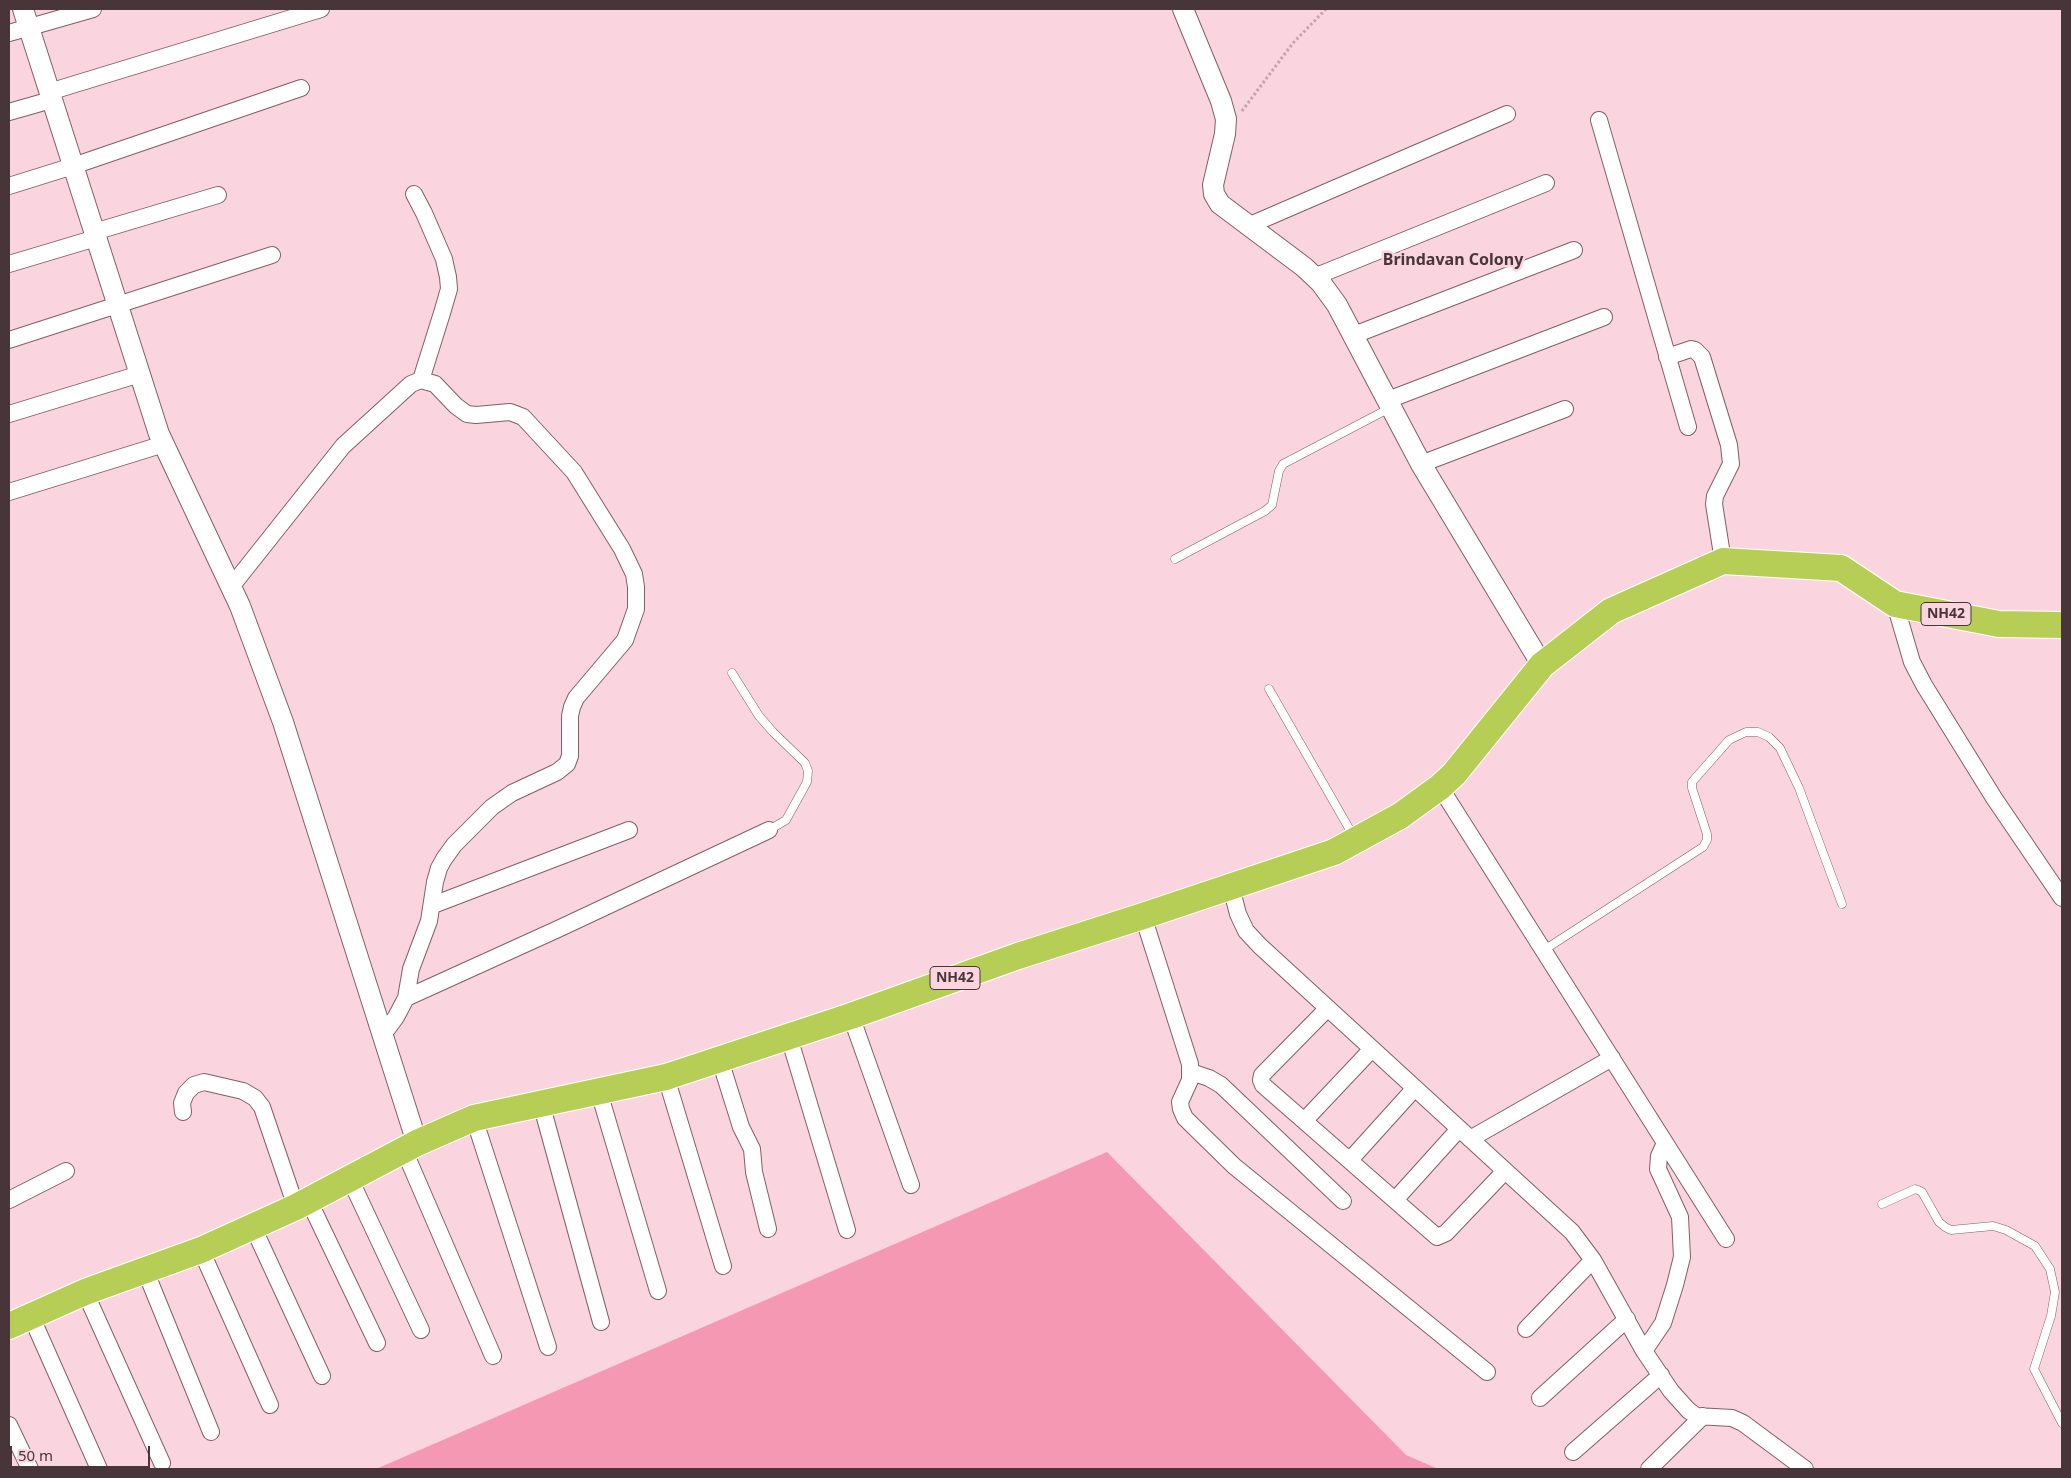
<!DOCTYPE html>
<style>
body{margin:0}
#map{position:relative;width:2071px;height:1478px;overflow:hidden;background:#fad4de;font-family:"Noto Sans",sans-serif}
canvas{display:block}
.frame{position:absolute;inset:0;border:10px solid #47353a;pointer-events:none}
.scale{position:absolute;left:10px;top:1446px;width:140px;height:22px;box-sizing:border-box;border:2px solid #47353a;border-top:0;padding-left:6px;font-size:15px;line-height:18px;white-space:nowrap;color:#47353a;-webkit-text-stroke:4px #fad4de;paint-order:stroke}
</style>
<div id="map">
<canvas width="2071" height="1478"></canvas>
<div class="frame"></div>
<div class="scale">50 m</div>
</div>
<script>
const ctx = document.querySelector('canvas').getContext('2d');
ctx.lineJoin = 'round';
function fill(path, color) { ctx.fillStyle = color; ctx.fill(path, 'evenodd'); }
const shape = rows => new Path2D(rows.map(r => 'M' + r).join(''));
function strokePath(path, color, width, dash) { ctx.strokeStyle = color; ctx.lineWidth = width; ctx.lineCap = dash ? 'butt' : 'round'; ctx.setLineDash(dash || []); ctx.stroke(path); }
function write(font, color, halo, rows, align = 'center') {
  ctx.font = font + ' "Noto Sans",sans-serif'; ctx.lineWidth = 5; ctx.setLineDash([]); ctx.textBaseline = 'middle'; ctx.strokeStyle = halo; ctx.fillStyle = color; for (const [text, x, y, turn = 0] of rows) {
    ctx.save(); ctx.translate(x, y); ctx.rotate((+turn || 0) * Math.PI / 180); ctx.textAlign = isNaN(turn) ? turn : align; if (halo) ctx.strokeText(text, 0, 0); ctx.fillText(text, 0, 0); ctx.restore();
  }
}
fill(shape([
 [1107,1152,1406,1455,1438,1469,376,1469]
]), '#f598b4');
const service = shape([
 [1175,559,1265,511,1272,505,1279,471,1283,464,1390,408],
 [732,673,759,716,773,732,805,763,808,771,807,782,786,820,769,830],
 [1269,689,1354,837],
 [1544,950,1703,847,1707,840,1707,834,1692,788,1692,782,1729,740,1746,732,1758,732,1769,737,1780,748,1799,788,1842,904],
 [1882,1204,1915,1189,1918,1190,1922,1192,1939,1222,1945,1227,1951,1230,1993,1226,2006,1230,2035,1246,2050,1269,2055,1292,2051,1316,2034,1369,2062,1423]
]);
const minor = shape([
 [9,33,93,9],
 [49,92,321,9],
 [9,112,51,100],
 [1599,120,1688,427],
 [9,186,73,166,301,88],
 [414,194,424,213,444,259,448,277,449,289,442,313,421,380],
 [1250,225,1507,114],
 [94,232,218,195],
 [9,264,96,238],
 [1314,277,1546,183],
 [1354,335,1574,250],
 [9,340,272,255],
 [1667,357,1691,349,1695,350,1702,357,1729,445,1731,464,1715,496,1714,504,1723,561],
 [1388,400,1604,317],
 [9,414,140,374],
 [1421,464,1565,409],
 [9,492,164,444],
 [231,587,343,446,411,384,421,380,435,384,456,406,467,414,476,415,510,412,523,417,574,472,622,549,634,574,636,587,636,609,625,640,576,698,572,707,570,716,570,756,567,764,557,772,512,793,492,807,454,845,444,859,439,868,435,882,429,921,411,969,406,998,396,1017,388,1028,382,1033],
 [1895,604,1912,662,1924,685,1994,798,2062,898],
 [1440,787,1726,1239],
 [1231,887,1238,914,1246,931,1260,946,1572,1232,1593,1260,1644,1351,1671,1391,1688,1410,1696,1416,1732,1418,1743,1423,1805,1469],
 [433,905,629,830],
 [1143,916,1190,1064,1190,1080,1180,1102,1181,1109,1185,1118,1234,1166,1487,1372],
 [406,998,558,929,769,830],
 [1328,1008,1262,1075,1261,1080,1263,1085,1437,1237,1446,1233,1505,1171],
 [851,1016,911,1185],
 [789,1037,847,1230],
 [720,1060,741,1127,752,1149,754,1172,768,1229],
 [1191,1072,1209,1078,1221,1085,1343,1201],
 [666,1077,723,1266],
 [599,1092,658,1291],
 [541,1103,601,1322],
 [183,1112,182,1103,186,1093,194,1085,204,1082,243,1091,255,1098,262,1107,296,1207],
 [474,1118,548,1347],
 [1305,1120,1372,1049],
 [1470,1139,1612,1058],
 [404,1150,493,1356],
 [1350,1160,1415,1088],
 [350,1179,421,1330],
 [9,1200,66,1171],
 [1395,1200,1459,1129],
 [309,1201,377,1343],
 [253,1227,322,1376],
 [201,1250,270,1405],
 [145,1270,211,1432],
 [85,1292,162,1463],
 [31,1316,99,1469],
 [1526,1329,1593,1260],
 [1644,1351,1663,1323,1675,1285,1682,1257,1680,1217,1658,1169,1659,1156,1665,1143],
 [1540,1398,1627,1319],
 [9,1425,30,1469],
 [1573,1452,1661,1375],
 [1649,1469,1703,1416]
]);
const tertiary = shape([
 [23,9,159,434,240,606,283,722,417,1143],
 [1183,9,1221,101,1226,119,1225,134,1213,185,1214,194,1220,204,1304,267,1321,283,1337,305,1421,464,1542,665]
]);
const trunk = shape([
 [9,1326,85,1292,201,1250,296,1207,417,1143,474,1118,666,1077,851,1016,1018,956,1143,916,1334,852,1400,816,1440,787,1454,774,1542,665,1611,611,1723,561,1841,568,1895,604,1999,624,2062,625]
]);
strokePath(service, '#855d68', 9);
strokePath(minor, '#855d68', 18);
strokePath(tertiary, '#855d68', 22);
strokePath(trunk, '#fff', 28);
strokePath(shape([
 [1242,111,1293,43,1326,9]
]), '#c4a4ad', 3, [2.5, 2.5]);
strokePath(service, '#fff', 8);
strokePath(minor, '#fff', 16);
strokePath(tertiary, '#fff', 20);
strokePath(trunk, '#b7ce56', 26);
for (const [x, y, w] of [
 [1946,614,50],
 [955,978,50]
]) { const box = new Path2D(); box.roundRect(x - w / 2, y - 11.5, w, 23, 4); ctx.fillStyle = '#fad4de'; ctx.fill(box); strokePath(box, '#47353a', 1); }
write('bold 14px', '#47353a', null, [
 ["NH42",1946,614],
 ["NH42",955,978]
]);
write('bold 16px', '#47353a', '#fad4de', [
 ["Brindavan Colony",1453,260]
]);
</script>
